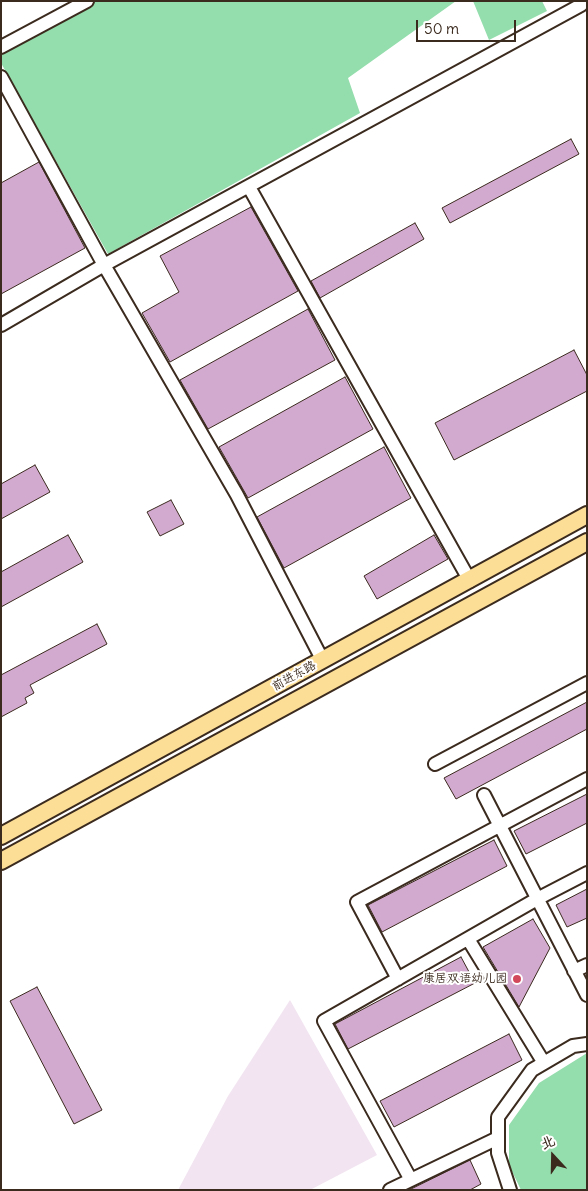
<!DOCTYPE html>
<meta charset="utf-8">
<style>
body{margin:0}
#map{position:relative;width:588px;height:1191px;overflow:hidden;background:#fff;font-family:Delius,"LXGW WenKai TC",sans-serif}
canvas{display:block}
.frame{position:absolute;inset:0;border:2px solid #3b2a1e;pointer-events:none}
.north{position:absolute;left:528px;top:1131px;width:50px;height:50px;-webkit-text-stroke:4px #fff;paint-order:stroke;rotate:339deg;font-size:14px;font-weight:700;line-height:20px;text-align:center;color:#3b2a1e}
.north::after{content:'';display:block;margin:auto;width:18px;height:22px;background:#3b2a1e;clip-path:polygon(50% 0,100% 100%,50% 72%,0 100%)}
.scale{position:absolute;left:416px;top:20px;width:100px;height:22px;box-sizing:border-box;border:2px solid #3b2a1e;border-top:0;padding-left:6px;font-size:15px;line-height:18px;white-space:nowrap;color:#3b2a1e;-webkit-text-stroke:4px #fff;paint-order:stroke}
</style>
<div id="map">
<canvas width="588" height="1191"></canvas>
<div class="frame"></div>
<div class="north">北</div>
<div class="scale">50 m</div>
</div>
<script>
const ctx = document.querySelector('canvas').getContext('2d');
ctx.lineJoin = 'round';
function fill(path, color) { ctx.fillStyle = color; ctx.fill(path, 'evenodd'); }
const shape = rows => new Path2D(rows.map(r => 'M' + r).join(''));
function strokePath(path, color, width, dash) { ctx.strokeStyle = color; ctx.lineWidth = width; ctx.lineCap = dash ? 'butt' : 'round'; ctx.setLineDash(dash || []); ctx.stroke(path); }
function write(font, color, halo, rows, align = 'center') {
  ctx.font = font + ' Delius,"LXGW WenKai TC",sans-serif'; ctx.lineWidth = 4; ctx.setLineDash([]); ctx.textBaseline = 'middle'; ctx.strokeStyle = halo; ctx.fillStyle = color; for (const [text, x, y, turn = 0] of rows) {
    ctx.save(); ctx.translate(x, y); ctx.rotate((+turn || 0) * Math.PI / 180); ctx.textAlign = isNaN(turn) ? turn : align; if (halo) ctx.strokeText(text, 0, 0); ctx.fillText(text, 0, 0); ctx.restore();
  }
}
fill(shape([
 [290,1000,377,1155,310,1190,178,1190,228,1096]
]), '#f2e5f1');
fill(shape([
 [96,1,456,1,348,78,360,113,108,254,1,63,1,53],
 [473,1,542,1,547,11,489,40],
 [587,1053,587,1190,521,1190,509,1165,509,1125,539,1083]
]), '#94ddac');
const building = shape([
 [571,139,579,154,450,223,442,208,571,139],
 [39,162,85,248,1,294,1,183,39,162],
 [251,207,298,291,170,362,142,313,179,292,160,256,251,207],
 [415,223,424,239,320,298,311,281,415,223],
 [308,309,335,360,208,429,180,380,308,309],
 [574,350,587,375,587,391,454,460,435,423,574,350],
 [345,377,373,429,248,498,219,447,345,377],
 [384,447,411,498,284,568,257,517,384,447],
 [35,465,50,492,1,519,1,484,35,465],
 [171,500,184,524,160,536,147,512,171,500],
 [68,535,83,562,1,607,1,572,68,535],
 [434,535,448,559,377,599,364,576,434,535],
 [97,624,107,644,30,685,34,693,25,698,27,703,1,717,1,675,97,624],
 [587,702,587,729,456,799,444,778,587,702],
 [587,794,587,823,526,854,514,831,587,794],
 [494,840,507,866,382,932,368,905,494,840],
 [587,889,587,918,567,927,556,905,587,889],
 [533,919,550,948,519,1007,483,947,533,919],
 [461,957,475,983,348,1049,335,1024,461,957],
 [37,987,102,1110,74,1124,10,1001,37,987],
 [509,1034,522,1060,394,1127,380,1101,509,1034],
 [470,1160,481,1184,470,1190,409,1190,470,1160]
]);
fill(building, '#d2a9cf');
strokePath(building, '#3b2a1e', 1);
const minor = shape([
 [1,47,87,1],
 [1,77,104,265,237,495,323,661],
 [249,187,470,581],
 [1,325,104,265,581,5],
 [435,764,587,683],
 [484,795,587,995],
 [468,939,544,1063],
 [574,971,587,965],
 [398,979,357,902,587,779],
 [411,1180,324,1021,537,899,587,873],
 [390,1190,498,1138],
 [510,1190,498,1153,498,1117,532,1070,573,1046,587,1044]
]);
const major = shape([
 [1,836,587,515],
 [1,861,587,542]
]);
strokePath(minor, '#3b2a1e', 16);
strokePath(major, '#3b2a1e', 20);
strokePath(minor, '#fff', 12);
strokePath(major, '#fcde96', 16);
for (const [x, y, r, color] of [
 [517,979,5,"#d1495b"]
]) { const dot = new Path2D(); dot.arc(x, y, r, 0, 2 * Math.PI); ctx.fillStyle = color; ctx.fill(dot); strokePath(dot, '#fff', 2); }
write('12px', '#3b2a1e', '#fff', [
 ["前进东路",294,676,-29]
]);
write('12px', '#3b2a1e', '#fff', [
 ["康居双语幼儿园",507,979]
], 'right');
</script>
